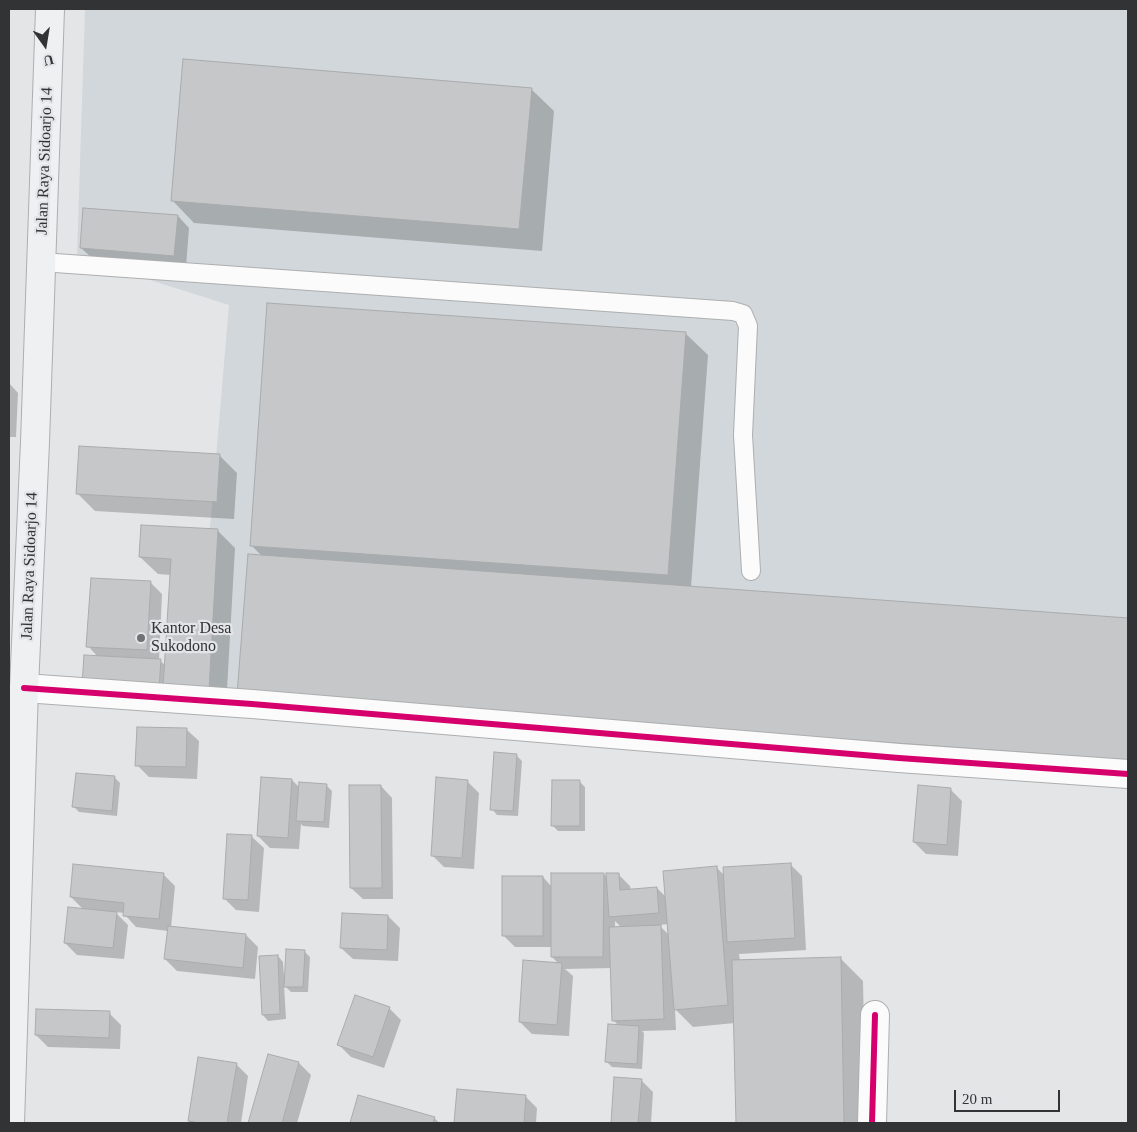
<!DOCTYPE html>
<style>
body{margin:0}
#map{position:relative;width:1137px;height:1132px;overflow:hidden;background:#e4e5e7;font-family:"Times New Roman",serif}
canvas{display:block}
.frame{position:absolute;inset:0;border:10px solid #323334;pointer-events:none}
.north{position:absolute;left:20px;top:20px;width:50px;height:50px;-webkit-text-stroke:4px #e3e5e8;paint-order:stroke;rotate:167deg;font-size:14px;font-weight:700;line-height:20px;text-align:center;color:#323334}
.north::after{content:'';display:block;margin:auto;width:18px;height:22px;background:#323334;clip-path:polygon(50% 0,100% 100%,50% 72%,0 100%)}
.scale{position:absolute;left:954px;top:1090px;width:106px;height:22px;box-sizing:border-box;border:2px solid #323334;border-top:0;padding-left:6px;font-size:15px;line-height:18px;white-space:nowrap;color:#323334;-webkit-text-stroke:4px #e3e5e8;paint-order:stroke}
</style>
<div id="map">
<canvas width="1137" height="1132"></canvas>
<div class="frame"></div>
<div class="north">U</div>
<div class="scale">20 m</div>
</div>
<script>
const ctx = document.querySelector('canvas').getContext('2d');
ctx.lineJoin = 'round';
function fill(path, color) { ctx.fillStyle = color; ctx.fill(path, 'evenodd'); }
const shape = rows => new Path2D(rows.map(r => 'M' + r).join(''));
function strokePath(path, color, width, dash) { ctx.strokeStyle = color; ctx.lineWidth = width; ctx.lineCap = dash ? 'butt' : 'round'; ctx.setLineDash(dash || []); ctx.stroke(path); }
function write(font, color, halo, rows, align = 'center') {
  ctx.font = font + ' "Times New Roman",serif'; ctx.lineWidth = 4.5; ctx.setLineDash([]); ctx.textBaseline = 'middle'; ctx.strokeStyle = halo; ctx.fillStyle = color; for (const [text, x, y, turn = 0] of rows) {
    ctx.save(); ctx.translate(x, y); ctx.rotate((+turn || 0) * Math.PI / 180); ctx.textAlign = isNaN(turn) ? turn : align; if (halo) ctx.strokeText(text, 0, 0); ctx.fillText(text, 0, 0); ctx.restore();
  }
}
fill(shape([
 [85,9,1128,9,1128,759,195,703,229,305,77,257]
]), '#d1d7db');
fill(shape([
 [531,89,554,111,542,251,194,223,172,200],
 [178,216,189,228,186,267,93,259,81,248],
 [685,333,708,355,691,587,1128,620,1128,781,261,717,262,556,251,545],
 [9,383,18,393,16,437,9,437],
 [219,455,237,473,234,519,95,511,78,494],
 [218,531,235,548,226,707,170,700,98,657,88,646,150,582,162,594,159,660,165,665,171,575,158,574,140,557],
 [187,730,199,741,197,779,149,777,137,765],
 [516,755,522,761,518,816,497,815,492,809],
 [114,777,120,783,117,816,79,812,74,807],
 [292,780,300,788,326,785,332,791,329,828,303,826,301,824,299,849,270,848,258,836],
 [467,781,479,793,474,869,444,867,432,855],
 [579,781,585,787,585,831,558,831,552,825],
 [381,786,392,798,393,899,363,899,351,888],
 [950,789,962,801,958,856,926,854,914,842],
 [252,837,264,848,259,912,236,910,224,898],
 [790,864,802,876,806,950,739,954,740,961,841,959,863,981,866,1123,737,1123,735,1023,693,1027,675,1009,676,1030,642,1031,644,1033,642,1069,612,1067,606,1061,619,1026,613,1020,612,968,565,969,573,976,569,1036,532,1034,520,1022,559,964,552,957,552,947,515,947,503,935,543,877,552,887,604,874,607,877,618,874,630,886,631,890,657,888,666,897,716,867,725,876],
 [615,921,622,928,615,928],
 [668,924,669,935,659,925],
 [163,874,175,886,171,928,246,935,258,947,255,979,177,971,165,959,168,931,136,927,125,915,125,913,115,912,128,925,124,959,77,955,65,943,84,910,71,897],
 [388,916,400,928,398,961,353,959,341,948],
 [304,951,310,957,308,992,291,992,284,985,286,1019,268,1021,263,1015,278,956,283,962,284,976,286,976],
 [389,1008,401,1020,384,1068,351,1057,339,1045],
 [109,1013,121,1025,120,1049,48,1047,36,1035],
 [269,1055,299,1063,311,1075,297,1123,250,1123],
 [236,1064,248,1076,241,1123,192,1123,189,1121],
 [615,1078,641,1080,653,1092,651,1123,612,1123],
 [458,1091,525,1096,537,1108,536,1123,455,1123],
 [359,1096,434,1118,440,1123,351,1123]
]), '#0003');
const building = shape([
 [183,59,532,88,519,229,171,201,183,59],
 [83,208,178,215,174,256,80,248,83,208],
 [267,303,686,332,668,575,250,546,267,303],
 [79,446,220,454,217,502,76,494,79,446],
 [141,525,218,529,209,690,163,687,171,559,139,557,141,525],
 [248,554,1128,618,1128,760,237,695,248,554],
 [91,578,151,581,147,650,86,647,91,578],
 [84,655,161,659,159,689,82,685,84,655],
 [137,727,187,728,186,767,135,766,137,727],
 [494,752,517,754,513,811,490,810,494,752],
 [76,773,115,776,112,811,72,807,76,773],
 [261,777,292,779,288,838,257,836,261,777],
 [436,777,468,780,462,858,431,856,436,777],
 [552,780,580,780,580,826,551,826,552,780],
 [299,782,327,784,324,822,296,821,299,782],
 [349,785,381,785,382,888,350,888,349,785],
 [918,785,951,788,947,845,913,842,918,785],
 [227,834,252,835,248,900,223,899,227,834],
 [791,863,795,938,727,942,723,867,791,863],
 [73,864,164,873,159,919,123,916,124,903,70,897,73,864],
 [717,866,728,1005,674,1010,663,871,717,866],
 [551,873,604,873,603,957,551,957,551,873],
 [606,873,619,873,620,890,657,887,659,913,609,917,606,873],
 [502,876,543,876,543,936,502,936,502,876],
 [68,907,117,912,113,948,64,943,68,907],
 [342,913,388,915,387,950,340,948,342,913],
 [661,925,664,1019,612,1021,609,927,661,925],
 [168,926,246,934,243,968,164,959,168,926],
 [286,949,305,950,303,987,284,987,286,949],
 [278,955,280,1014,262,1015,259,956,278,955],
 [841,957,844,1123,736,1123,732,960,841,957],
 [523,960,562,963,557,1025,519,1022,523,960],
 [355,995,390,1007,373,1057,337,1045,355,995],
 [36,1009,110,1011,109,1038,35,1035,36,1009],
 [608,1024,639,1026,637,1064,605,1062,608,1024],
 [268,1054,299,1062,282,1123,248,1123,268,1054],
 [198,1057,237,1063,227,1123,200,1123,188,1121,198,1057],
 [614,1077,642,1079,638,1123,611,1123,614,1077],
 [457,1089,526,1095,524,1123,454,1123,457,1089],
 [358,1095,435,1117,433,1123,350,1123,358,1095]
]);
fill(building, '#c6c7c9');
strokePath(building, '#aaabac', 1);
const lane = shape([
 [41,262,733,311,743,314,748,326,743,435,751,571]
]);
const street = shape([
 [24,688,252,704,899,758,1128,774],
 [872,1123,875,1015]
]);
const secondary = shape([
 [10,1123,24,688,35,442,50,9]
]);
strokePath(lane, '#adaeaf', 20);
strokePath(street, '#adaeaf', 30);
strokePath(secondary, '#adaeaf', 30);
strokePath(lane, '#fbfbfb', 18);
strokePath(street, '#fbfbfb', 28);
strokePath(secondary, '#eef0f2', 28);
strokePath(shape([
 [24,688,252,704,899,758,1128,774],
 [872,1123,875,1015]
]), '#d6006c', 6);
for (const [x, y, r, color] of [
 [141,638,5,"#707173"]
]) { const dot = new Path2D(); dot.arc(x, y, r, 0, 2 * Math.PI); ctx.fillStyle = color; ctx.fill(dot); strokePath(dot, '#e3e5e8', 2); }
write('16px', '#323334', '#e3e5e8', [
 ["Jalan Raya Sidoarjo 14",45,161,-88],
 ["Jalan Raya Sidoarjo 14",30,566,-88]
]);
write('16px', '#323334', '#e3e5e8', [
 ["Kantor Desa",151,629],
 ["Sukodono",151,647]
], 'left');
</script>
